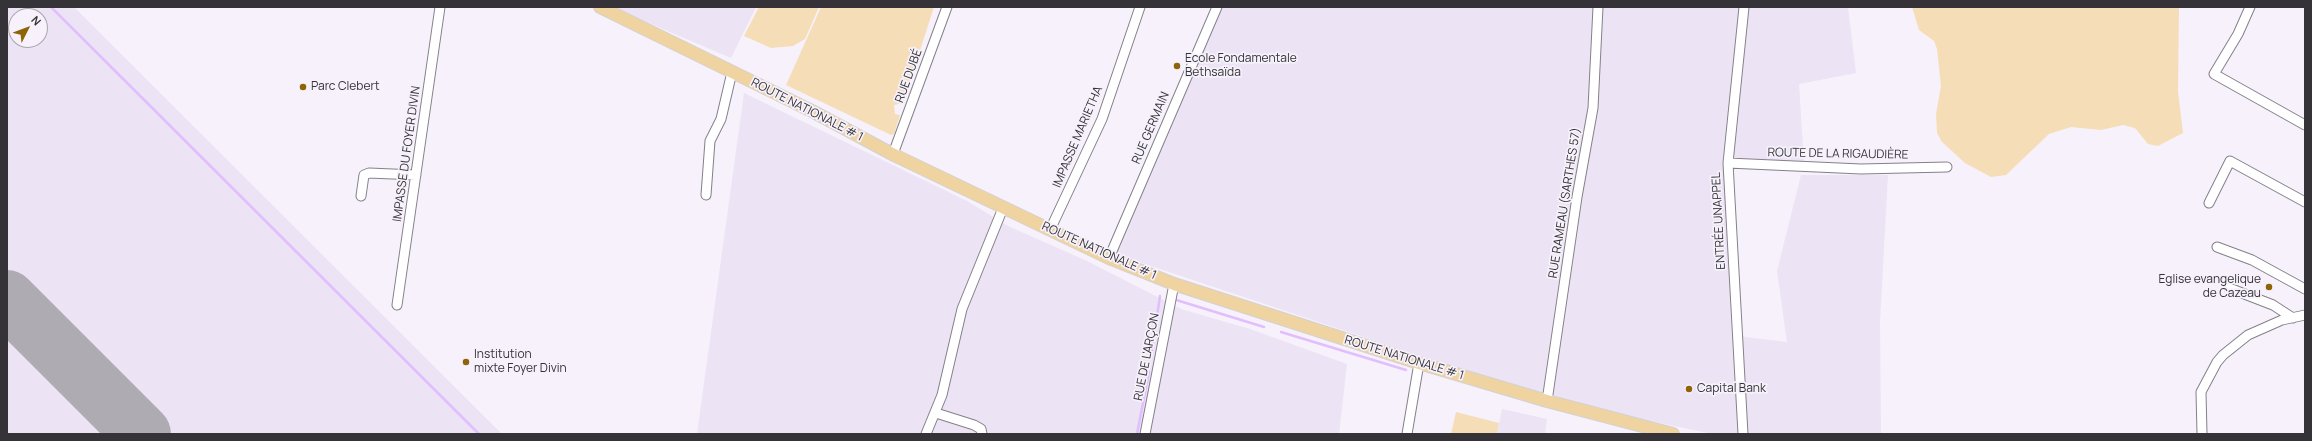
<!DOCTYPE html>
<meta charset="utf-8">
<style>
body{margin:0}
#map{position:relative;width:2312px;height:441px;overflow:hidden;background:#f6f1fb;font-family:Manrope,sans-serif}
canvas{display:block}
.frame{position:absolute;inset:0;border:8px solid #353337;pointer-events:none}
.north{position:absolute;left:8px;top:8px;width:40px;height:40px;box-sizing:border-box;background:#f6f1fb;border:1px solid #a9a5ad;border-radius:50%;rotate:48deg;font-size:11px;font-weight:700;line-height:16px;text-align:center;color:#353337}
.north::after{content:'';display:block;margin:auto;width:14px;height:18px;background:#8d6407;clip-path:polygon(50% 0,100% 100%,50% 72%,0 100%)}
</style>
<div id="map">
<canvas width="2312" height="441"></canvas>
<div class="frame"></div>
<div class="north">N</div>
</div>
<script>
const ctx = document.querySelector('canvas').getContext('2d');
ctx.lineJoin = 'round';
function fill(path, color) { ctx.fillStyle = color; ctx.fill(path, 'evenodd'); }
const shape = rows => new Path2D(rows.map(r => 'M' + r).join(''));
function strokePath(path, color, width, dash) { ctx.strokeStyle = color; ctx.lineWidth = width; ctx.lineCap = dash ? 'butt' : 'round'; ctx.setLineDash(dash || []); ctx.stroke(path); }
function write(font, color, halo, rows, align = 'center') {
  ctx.font = font + ' Manrope,sans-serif'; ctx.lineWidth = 3.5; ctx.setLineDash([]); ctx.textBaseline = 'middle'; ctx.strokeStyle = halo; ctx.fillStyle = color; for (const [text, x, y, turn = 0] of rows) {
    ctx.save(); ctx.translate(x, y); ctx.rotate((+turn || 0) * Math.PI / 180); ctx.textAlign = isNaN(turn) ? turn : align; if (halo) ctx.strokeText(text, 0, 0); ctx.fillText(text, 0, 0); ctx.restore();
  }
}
fill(shape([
 [7,7,74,7,502,434,7,434],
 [16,16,40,16,40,40,16,40],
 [611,7,756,7,731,58],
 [1221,7,1848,7,1856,73,1799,84,1804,163,1723,159,1732,332,1745,337,1787,342,1777,271,1801,175,1888,175,1880,322,1881,434,1713,434,1558,402,1115,254],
 [744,93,967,201,1008,226,1087,261,1181,309,1250,329,1347,364,1339,434,697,434],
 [1502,409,1547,419,1545,434,1497,434]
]), '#ece3f4');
fill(shape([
 [759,7,819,7,805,39,793,46,771,48,744,36],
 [821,7,934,7,903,103,894,105,895,114,900,115,894,134,891,135,786,85],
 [1912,7,2179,7,2178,91,2183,133,2158,146,2148,144,2135,128,2123,125,2101,130,2071,127,2049,134,2006,175,1991,177,1965,163,1942,142,1937,133,1936,114,1941,86,1937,49,1934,41,1919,30],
 [1456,412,1499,423,1497,434,1451,434]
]), '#f5deb7');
strokePath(shape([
 [51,7,479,434],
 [1173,299,1264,327],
 [1281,332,1406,370],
 [1152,350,1160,296],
 [1137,434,1149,372]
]), '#e1befe', 2.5);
strokePath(shape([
 [7,299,142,434]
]), '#afabb2', 58);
const minor = shape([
 [2250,7,2238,34,2214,74,2305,125],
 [893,154,947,7],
 [1728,163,1861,169,1947,167],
 [706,195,710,141,721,119,732,72],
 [361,196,364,175,369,173,416,175],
 [2209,203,2230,161,2305,202],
 [1050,230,1102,119,1140,7],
 [2217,247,2252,260,2305,289],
 [1109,258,1217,7],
 [2229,288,2273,305,2293,318],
 [397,305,440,7],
 [1547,401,1577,197,1593,108,1598,7],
 [936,413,974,425,981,429,982,434],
 [926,434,942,395,962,309,1003,208],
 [1145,434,1174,284],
 [1407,434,1419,363],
 [1743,434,1728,163,1744,7],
 [2202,434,2201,392,2217,362,2223,355,2248,335,2282,320,2305,315]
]);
const major = shape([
 [600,7,812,111,894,155,1109,258,1174,284,1419,363,1547,401,1673,434]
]);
strokePath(minor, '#85808a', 11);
strokePath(major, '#d3d2d3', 14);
strokePath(minor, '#fff', 9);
strokePath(major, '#efd3a1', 12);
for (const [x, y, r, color] of [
 [1177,66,4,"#8d6407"],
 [303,87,4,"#8d6407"],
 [2269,287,4,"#8d6407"],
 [466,362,4,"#8d6407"],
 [1689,389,4,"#8d6407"]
]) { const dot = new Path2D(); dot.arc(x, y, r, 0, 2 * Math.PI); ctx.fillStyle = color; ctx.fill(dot); strokePath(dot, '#f6f1fb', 1.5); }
write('12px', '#353337', '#f6f1fb', [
 ["Ecole Fondamentale",1185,59],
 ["Bethsaïda",1185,73],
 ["Parc Clebert",311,87],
 ["Eglise evangelique",2261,280,"right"],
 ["de Cazeau",2261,294,"right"],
 ["Institution",474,355],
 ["mixte Foyer Divin",474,369],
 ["Capital Bank",1697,389]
], 'left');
write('12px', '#353337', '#f6f1fb', [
 ["RUE DUBÉ",909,76,-70],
 ["ROUTE NATIONALE # 1",807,110,27],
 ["RUE GERMAIN",1151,128,-67],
 ["IMPASSE MARIETHA",1078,137,-67],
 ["IMPASSE DU FOYER DIVIN",407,154,-82],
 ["ROUTE DE LA RIGAUDIÈRE",1838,154,1],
 ["RUE RAMEAU (SARTHES 57)",1565,203,-81],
 ["ENTRÉE UNAPPEL",1719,221,-93],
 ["ROUTE NATIONALE # 1",1099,251,24],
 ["RUE DE L'ARÇON",1147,357,-79],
 ["ROUTE NATIONALE # 1",1404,358,17]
]);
</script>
